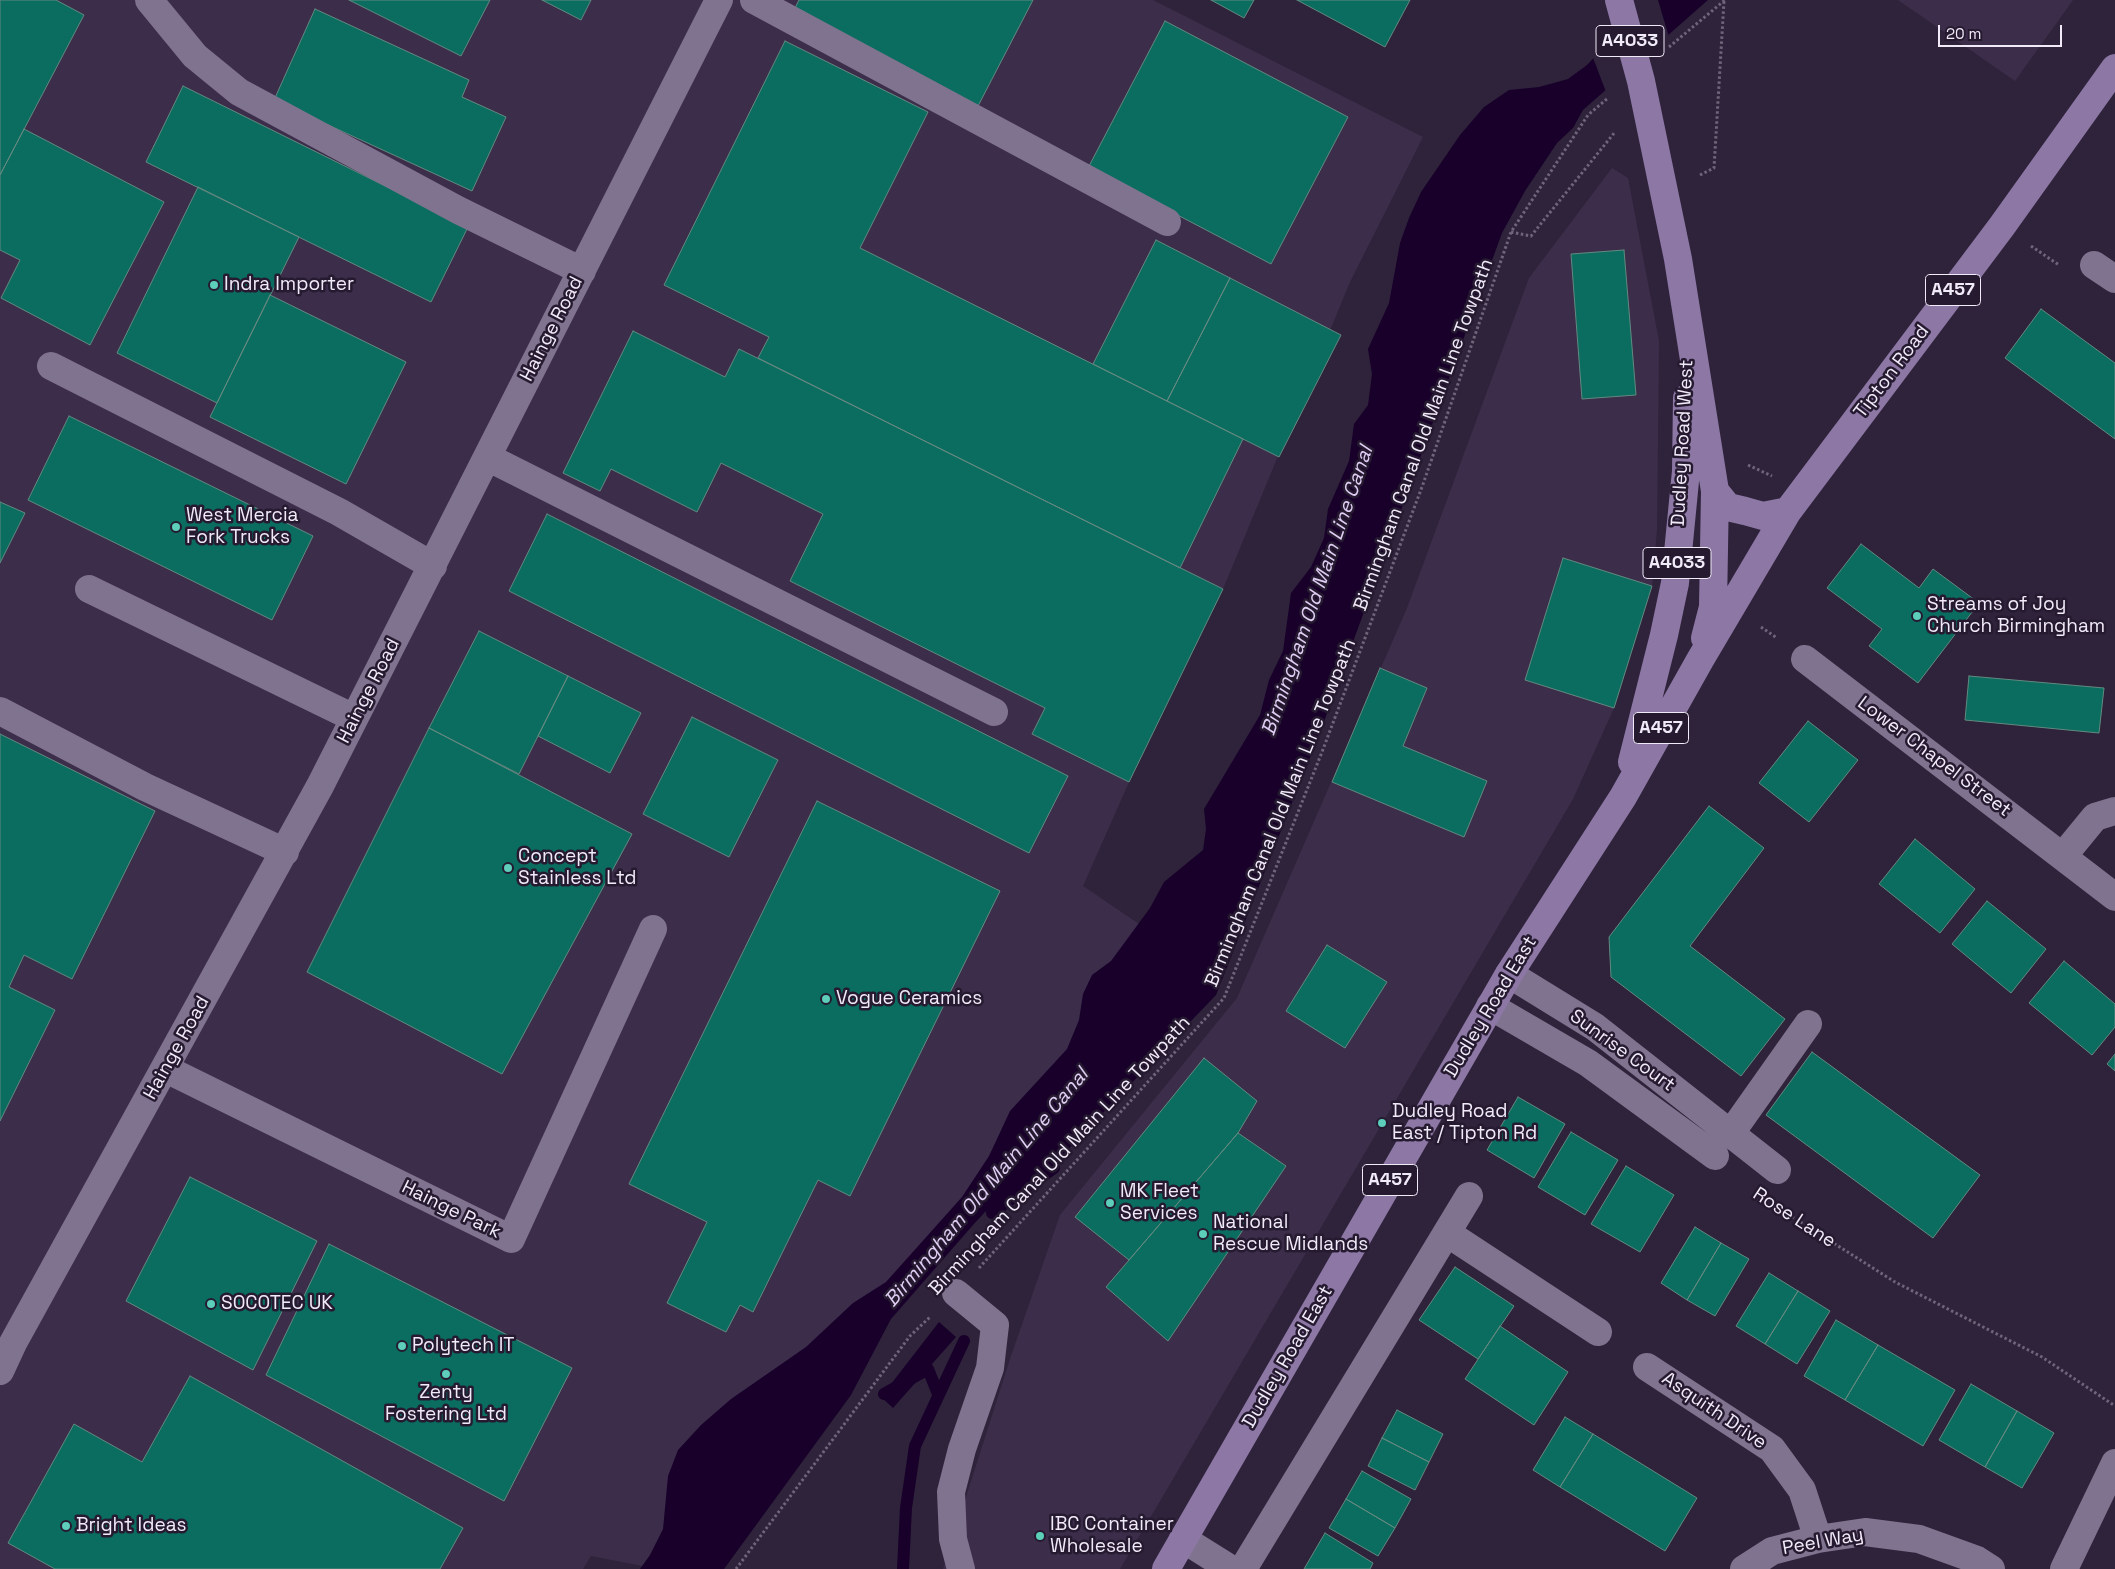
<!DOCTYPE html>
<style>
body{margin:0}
#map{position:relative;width:2115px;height:1569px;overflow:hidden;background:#2f233b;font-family:"Space Grotesk",sans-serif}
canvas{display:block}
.scale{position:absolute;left:1938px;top:25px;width:124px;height:22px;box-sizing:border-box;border:2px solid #f1eaf9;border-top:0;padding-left:6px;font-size:15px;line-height:18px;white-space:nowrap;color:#f1eaf9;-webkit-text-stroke:4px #251a30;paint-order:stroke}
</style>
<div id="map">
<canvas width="2115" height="1569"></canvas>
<div class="scale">20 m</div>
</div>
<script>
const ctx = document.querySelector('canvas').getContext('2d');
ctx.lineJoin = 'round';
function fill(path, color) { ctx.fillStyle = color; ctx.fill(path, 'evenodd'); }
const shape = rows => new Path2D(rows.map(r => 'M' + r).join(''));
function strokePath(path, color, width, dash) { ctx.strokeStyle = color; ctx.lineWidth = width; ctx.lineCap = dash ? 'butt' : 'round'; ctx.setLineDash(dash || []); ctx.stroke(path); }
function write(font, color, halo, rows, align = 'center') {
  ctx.font = font + ' "Space Grotesk",sans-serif'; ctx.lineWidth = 5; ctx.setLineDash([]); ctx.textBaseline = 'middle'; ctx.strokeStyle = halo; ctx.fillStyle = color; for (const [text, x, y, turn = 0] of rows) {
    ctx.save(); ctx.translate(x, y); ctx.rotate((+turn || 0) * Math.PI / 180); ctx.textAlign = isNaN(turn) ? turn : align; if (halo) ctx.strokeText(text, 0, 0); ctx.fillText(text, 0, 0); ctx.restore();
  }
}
fill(shape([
 [0,0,1153,0,1423,137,1350,282,1223,589,1129,782,1083,886,1173,947,658,1569,591,1556,583,1569,0,1569],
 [1898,0,2073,0,2015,81],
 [1612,168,1628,178,1659,341,1657,530,1652,586,1614,708,1573,799,1120,1569,943,1569,1011,1356,1060,1215,1237,998,1407,608,1529,278]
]), '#3c2e4b');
fill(shape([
 [1648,0,1708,0,1583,110,1573,128,1557,143,1525,191,1502,233,1322,727,1216,995,1055,1163,985,1212,973,1225,891,1319,851,1395,724,1569,640,1569,650,1555,663,1529,668,1476,678,1450,701,1425,731,1399,806,1347,853,1303,886,1282,962,1197,989,1156,1010,1111,1067,1049,1079,1020,1083,994,1092,975,1111,961,1150,908,1164,882,1203,850,1206,829,1204,809,1260,715,1269,680,1283,651,1291,593,1311,567,1324,538,1328,509,1349,461,1354,424,1368,405,1372,374,1368,349,1389,303,1400,243,1409,218,1421,192,1460,135,1484,107,1509,90,1539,87,1568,79,1587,65],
 [939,1322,956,1337,893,1408,881,1397]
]), '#18002a');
fill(shape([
 [1644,0,1658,0,1669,37,1606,92,1592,55]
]), '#2f233b');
strokePath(shape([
 [992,1213,1054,1168,1044,1152],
 [884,1394,928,1369,938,1394],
 [903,1569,906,1508,915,1446,964,1341]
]), '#18002a', 12);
const building = shape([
 [0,0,56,0,84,15,0,175,0,0],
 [349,0,490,0,461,56,349,0],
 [542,0,591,0,581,20,542,0],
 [799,0,1033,0,978,106,794,10,799,0],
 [1211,0,1254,0,1244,18,1211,0],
 [1297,0,1410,0,1385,47,1297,0],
 [315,9,469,80,462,97,506,117,472,191,274,100,315,9],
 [1165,21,1348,117,1271,264,1088,168,1165,21],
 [785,41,928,112,860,248,1243,439,1180,568,758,358,769,337,664,285,785,41],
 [183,86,468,227,431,302,146,162,183,86],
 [24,129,164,202,90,345,1,298,20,260,0,250,0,175,24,129],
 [198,187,299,237,217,403,117,353,198,187],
 [1156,240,1230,278,1167,401,1093,364,1156,240],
 [1624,250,1636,395,1582,399,1571,254,1624,250],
 [1230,278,1341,335,1279,457,1167,401,1230,278],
 [270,295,406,362,346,484,210,417,270,295],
 [2041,309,2115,363,2115,439,2005,358,2041,309],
 [633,331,725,377,739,349,1223,589,1129,782,1032,734,1045,708,790,581,823,514,721,463,697,512,611,469,600,491,563,473,633,331],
 [69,416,313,536,272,620,28,500,69,416],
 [0,502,25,513,0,563,0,502],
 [547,514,1068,776,1029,853,509,591,547,514],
 [1861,544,1919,588,1933,569,1979,603,1918,683,1869,646,1882,629,1827,588,1861,544],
 [1563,558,1652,586,1614,708,1525,680,1563,558],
 [479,631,568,676,519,774,429,728,479,631],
 [1380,668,1427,688,1403,746,1487,781,1464,837,1332,782,1380,668],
 [568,676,641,713,610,773,538,736,568,676],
 [1969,676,2104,688,2099,733,1965,720,1969,676],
 [692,717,778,760,729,857,643,814,692,717],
 [1808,721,1858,760,1809,822,1759,783,1808,721],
 [429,728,632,834,502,1074,307,972,429,728],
 [0,734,155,811,72,979,24,955,9,987,55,1010,0,1121,0,734],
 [817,801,1000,891,850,1196,818,1180,753,1312,740,1305,726,1332,667,1303,707,1222,629,1184,817,801],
 [1709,806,1764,848,1690,946,1785,1019,1741,1076,1611,977,1609,937,1709,806],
 [1915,839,1975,889,1940,933,1879,884,1915,839],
 [1987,901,2046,949,2011,993,1952,944,1987,901],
 [1327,945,1387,982,1345,1048,1286,1011,1327,945],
 [2064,961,2115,1004,2115,1027,2092,1055,2029,1003,2064,961],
 [1812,1052,1980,1175,1933,1238,1766,1115,1812,1052],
 [2115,1054,2115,1071,2107,1064,2115,1054],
 [1204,1058,1257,1101,1238,1133,1129,1260,1075,1217,1204,1058],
 [1518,1097,1565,1124,1534,1178,1487,1150,1518,1097],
 [1571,1132,1618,1160,1585,1215,1538,1187,1571,1132],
 [1238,1133,1286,1166,1168,1341,1106,1287,1238,1133],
 [1626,1166,1674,1195,1640,1252,1591,1224,1626,1166],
 [190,1177,317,1241,253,1370,126,1301,190,1177],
 [1695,1227,1721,1243,1687,1300,1661,1283,1695,1227],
 [1721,1243,1749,1259,1715,1316,1687,1300,1721,1243],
 [329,1244,572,1368,504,1501,266,1375,329,1244],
 [1455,1267,1514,1306,1478,1359,1419,1320,1455,1267],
 [1769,1273,1798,1291,1765,1344,1736,1326,1769,1273],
 [1798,1291,1830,1311,1797,1364,1765,1344,1798,1291],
 [1836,1320,1878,1345,1845,1400,1804,1376,1836,1320],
 [1500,1326,1568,1372,1534,1425,1465,1379,1500,1326],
 [1878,1345,1955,1390,1923,1446,1845,1400,1878,1345],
 [190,1376,463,1528,440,1569,55,1569,8,1543,74,1424,142,1462,190,1376],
 [1971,1384,2017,1411,1985,1467,1939,1440,1971,1384],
 [1397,1410,1443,1434,1429,1462,1382,1438,1397,1410],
 [2017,1411,2054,1433,2022,1488,1985,1467,2017,1411],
 [1565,1417,1593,1434,1560,1487,1533,1470,1565,1417],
 [1593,1434,1697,1498,1665,1551,1560,1487,1593,1434],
 [1382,1438,1429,1462,1415,1490,1368,1466,1382,1438],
 [1362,1471,1411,1499,1395,1528,1346,1499,1362,1471],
 [1346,1499,1395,1528,1378,1556,1329,1528,1346,1499],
 [1325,1533,1373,1563,1370,1569,1304,1569,1325,1533]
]);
fill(building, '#0a6d60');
strokePath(building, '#638980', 1);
strokePath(shape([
 [1669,47,1725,0],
 [1700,175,1714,168,1724,1],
 [1511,232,1531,236,1615,132],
 [2031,246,2059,265],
 [1748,465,1772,476],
 [1761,627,1777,638],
 [1775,1206,1895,1282,2042,1357,2115,1406],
 [979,1268,1224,998,1322,752,1422,487,1511,232,1588,115,1608,98],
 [736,1569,910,1336,931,1316]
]), '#6f6479', 3, [2.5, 2.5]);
strokePath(shape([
 [149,0,195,56,239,92,458,210,582,271],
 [754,0,1167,222],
 [2094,265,2115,279],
 [51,366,339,512,433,566],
 [487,457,994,712],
 [89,589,354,718],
 [1805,659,2115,897],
 [0,711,145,787,285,852],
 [2063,856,2095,817,2115,811],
 [1509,974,1595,1027,1777,1170],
 [1490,1006,1588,1063,1715,1156],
 [166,1069,511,1239,653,929],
 [1731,1133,1808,1024],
 [1447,1233,1598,1332],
 [956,1293,995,1325,990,1368,962,1449,951,1492,953,1539,961,1569],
 [1647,1367,1772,1449,1802,1490,1818,1539],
 [0,1371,13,1343,320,786,719,0],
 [1183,1539,1231,1569],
 [1243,1569,1469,1196],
 [1744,1569,1772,1551,1818,1539,1865,1532,1919,1539,1977,1560,1991,1569],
 [2064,1569,2115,1463]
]), '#80738f', 28);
strokePath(shape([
 [1619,0,1641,81,1678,259,1715,491,1713,607,1705,638],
 [1715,491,1728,507,1745,511,1763,516,1788,511],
 [1632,762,1664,635,1675,583,1686,471,1687,398],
 [1166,1569,1509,974,1623,797,1700,660,1788,511,2002,226,2115,68]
]), '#8d77a5', 28);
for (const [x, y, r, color] of [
 [214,285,5,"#5cceba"],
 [176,527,5,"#5cceba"],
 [1917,616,5,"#5cceba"],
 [508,868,5,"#5cceba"],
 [826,999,5,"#5cceba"],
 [1382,1123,5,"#5cceba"],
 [1110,1203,5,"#5cceba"],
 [1203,1234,5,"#5cceba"],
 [211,1304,5,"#5cceba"],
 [402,1346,5,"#5cceba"],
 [446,1374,5,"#5cceba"],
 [66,1526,5,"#5cceba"],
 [1040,1536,5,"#5cceba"]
]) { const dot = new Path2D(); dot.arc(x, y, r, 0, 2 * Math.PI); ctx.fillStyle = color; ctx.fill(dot); strokePath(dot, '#251a30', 2); }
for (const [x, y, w] of [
 [1630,41,68],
 [1953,290,55],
 [1677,563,68],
 [1661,728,55],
 [1390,1180,55]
]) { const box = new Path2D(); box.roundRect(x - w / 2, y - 15.5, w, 31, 4); ctx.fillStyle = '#251a30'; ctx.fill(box); strokePath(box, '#f1eaf9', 1); }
write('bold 18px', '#f1eaf9', null, [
 ["A4033",1630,41],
 ["A457",1953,290],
 ["A4033",1677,563],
 ["A457",1661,728],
 ["A457",1390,1180]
]);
write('19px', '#f1eaf9', '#251a30', [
 ["Indra Importer",224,285],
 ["West Mercia",186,516],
 ["Fork Trucks",186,538],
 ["Streams of Joy",1927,605],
 ["Church Birmingham",1927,627],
 ["Concept",518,857],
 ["Stainless Ltd",518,879],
 ["Vogue Ceramics",836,999],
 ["Dudley Road",1392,1112],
 ["East / Tipton Rd",1392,1134],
 ["MK Fleet",1120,1192],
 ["Services",1120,1214],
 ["National",1213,1223],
 ["Rescue Midlands",1213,1245],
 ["SOCOTEC UK",221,1304],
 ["Polytech IT",412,1346],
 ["Zenty",446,1393,"center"],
 ["Fostering Ltd",446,1415,"center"],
 ["IBC Container",1050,1525],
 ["Wholesale",1050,1547],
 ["Bright Ideas",76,1526]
], 'left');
write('19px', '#f1eaf9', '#251a30', [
 ["Hainge Road",552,329,-63],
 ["Tipton Road",1892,372,-53],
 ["Birmingham Canal Old Main Line Towpath",1424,435,-70],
 ["Dudley Road West",1683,443,-87],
 ["Hainge Road",369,691,-63],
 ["Lower Chapel Street",1934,757,37],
 ["Birmingham Canal Old Main Line Towpath",1281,813,-68],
 ["Dudley Road East",1491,1007,-59],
 ["Hainge Road",177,1048,-61],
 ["Sunrise Court",1622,1051,36],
 ["Birmingham Canal Old Main Line Towpath",1060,1156,-47],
 ["Hainge Park",451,1210,26],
 ["Rose Lane",1794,1218,33],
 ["Dudley Road East",1288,1357,-60],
 ["Asquith Drive",1714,1411,34],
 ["Peel Way",1823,1542,-10]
]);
write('italic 20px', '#e0cef4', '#251a30', [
 ["Birmingham Old Main Line Canal",1318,591,-71],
 ["Birmingham Old Main Line Canal",987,1188,-50]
]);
</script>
